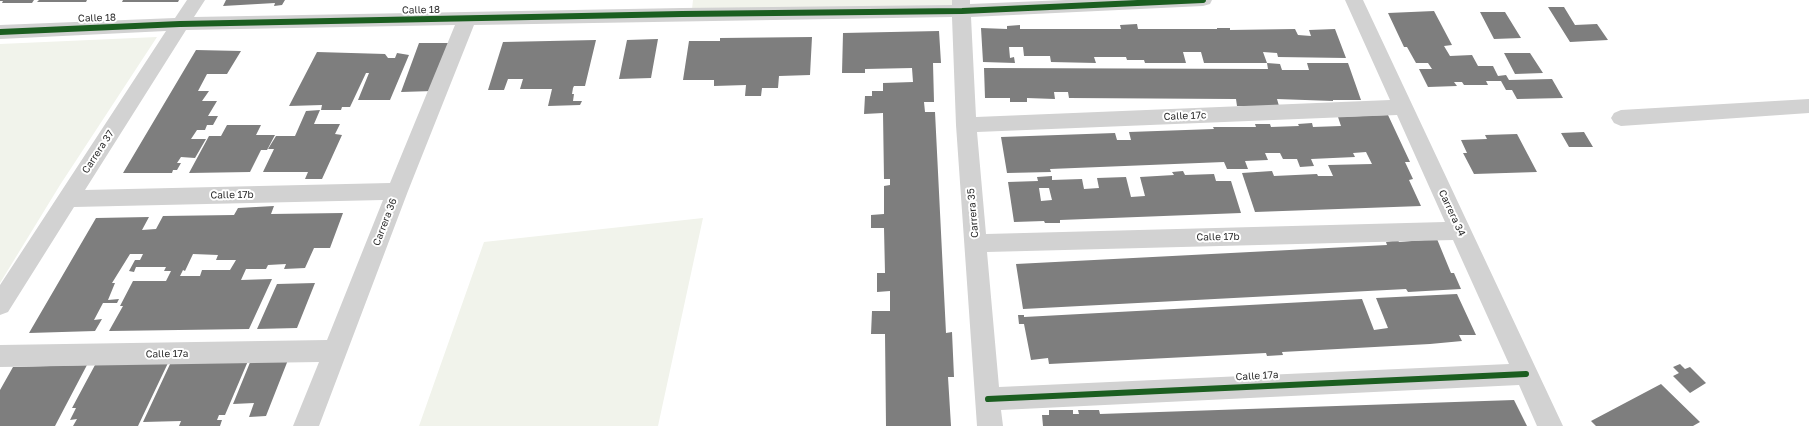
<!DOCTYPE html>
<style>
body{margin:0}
canvas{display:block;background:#fff}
</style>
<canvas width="1809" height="426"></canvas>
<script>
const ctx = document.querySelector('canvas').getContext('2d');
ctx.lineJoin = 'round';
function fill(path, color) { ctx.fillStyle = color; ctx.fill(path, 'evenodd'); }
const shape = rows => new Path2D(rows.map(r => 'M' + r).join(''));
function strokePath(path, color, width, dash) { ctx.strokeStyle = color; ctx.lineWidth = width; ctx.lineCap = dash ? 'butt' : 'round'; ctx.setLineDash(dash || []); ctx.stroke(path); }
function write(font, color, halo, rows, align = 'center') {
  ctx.font = font + ' "Golos Text",sans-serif'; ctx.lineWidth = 4; ctx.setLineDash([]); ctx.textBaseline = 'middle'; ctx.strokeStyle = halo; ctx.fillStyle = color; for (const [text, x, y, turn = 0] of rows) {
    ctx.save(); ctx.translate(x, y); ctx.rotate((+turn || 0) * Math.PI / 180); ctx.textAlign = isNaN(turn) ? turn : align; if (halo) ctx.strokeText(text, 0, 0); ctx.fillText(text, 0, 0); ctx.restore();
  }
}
fill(shape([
 [693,0,954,0,954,7,692,9],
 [157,37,60,185,0,283,0,44],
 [703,218,658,426,419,426,484,242]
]), '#f1f3eb');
fill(shape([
 [0,0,34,0,32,3,2,3,3,1,0,1],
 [39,0,87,0,86,2,37,2],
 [123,0,179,0,178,2,122,2],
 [226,0,285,0,282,5,274,6,275,3,223,6],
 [1548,7,1564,7,1575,25,1597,24,1608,40,1570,42],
 [1434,11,1452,45,1444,46,1450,56,1472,55,1478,66,1493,66,1498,76,1506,75,1509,80,1552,79,1563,98,1517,99,1512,90,1506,90,1501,81,1486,81,1488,85,1464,85,1462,82,1454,82,1457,86,1428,87,1419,69,1432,69,1428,63,1416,63,1407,47,1404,47,1388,13],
 [1480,12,1505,12,1521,38,1494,39],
 [1137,24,1138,29,1217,29,1217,28,1230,28,1230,30,1295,29,1298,35,1311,36,1309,30,1335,29,1346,58,1278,57,1277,53,1263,52,1267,63,1204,63,1201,52,1183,52,1186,63,1145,63,1144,60,1127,60,1126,57,1094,57,1096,63,1051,62,1050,56,1024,56,1023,47,1009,47,1010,58,1014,57,1015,63,983,62,981,28,1007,29,1007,26,1020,25,1020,29,1121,29,1120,25],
 [939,31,941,63,933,63,934,102,924,102,925,112,935,112,946,333,952,332,954,377,948,377,951,426,886,426,885,334,871,334,872,311,890,311,890,291,877,292,877,273,885,273,884,228,871,228,871,215,884,214,884,186,890,185,890,179,884,179,883,113,864,114,865,96,872,96,872,91,883,91,883,83,913,82,912,68,865,69,865,73,842,73,843,33],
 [812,37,810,75,779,76,778,88,762,88,761,96,745,96,746,85,714,86,714,80,683,80,689,41,720,41,720,38],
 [658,39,651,78,619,79,627,40],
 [596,40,585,86,574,86,573,88,572,94,574,94,573,101,582,101,580,105,548,106,552,89,520,89,523,79,508,79,504,90,488,90,503,42],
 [419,43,451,43,433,91,401,92],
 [196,50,241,51,227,74,207,74,198,91,209,91,202,101,217,101,208,116,218,116,213,125,207,125,205,130,197,130,191,139,206,139,195,158,181,157,177,163,181,163,177,170,173,170,172,173,123,173],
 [317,52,385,54,388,58,395,58,397,53,409,55,390,100,358,100,369,73,366,73,350,107,342,107,341,110,321,110,322,105,289,106],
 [1504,53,1530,53,1543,73,1515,74],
 [1267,63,1280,64,1282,70,1309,70,1307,63,1348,63,1361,100,1333,100,1333,101,1277,99,1279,106,1237,106,1236,99,1069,98,1068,92,1054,92,1055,99,1027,98,1027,102,1010,102,1010,98,985,98,984,68,1268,69],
 [320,110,314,124,340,124,335,134,342,135,322,179,305,179,308,172,263,172,274,149,268,149,276,136,295,136,306,111],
 [1388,115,1410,162,1405,162,1413,179,1409,180,1421,206,1255,212,1242,173,1272,171,1274,176,1317,174,1318,176,1333,176,1328,165,1372,164,1366,152,1353,153,1355,157,1311,159,1314,166,1300,167,1297,159,1283,159,1280,153,1265,153,1268,160,1245,161,1248,169,1227,169,1224,162,1050,169,1051,172,1007,173,1001,137,1115,133,1117,140,1131,140,1129,132,1214,129,1213,127,1256,127,1255,124,1270,124,1271,127,1299,126,1298,124,1312,123,1313,127,1341,126,1338,117],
 [227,125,261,125,256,135,275,135,267,150,261,150,250,172,189,173,209,136,221,136],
 [1584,132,1593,147,1569,147,1561,133],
 [1517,134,1537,172,1474,174,1463,153,1467,153,1461,140,1487,139,1485,135],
 [1183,171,1185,175,1214,174,1216,181,1231,181,1241,213,1060,220,1060,223,1045,223,1044,221,1014,222,1008,182,1038,181,1037,177,1052,176,1052,180,1082,179,1084,189,1099,188,1097,178,1126,177,1131,197,1145,196,1140,177,1174,175,1172,172],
 [1039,188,1049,188,1052,200,1041,201],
 [274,206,271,214,343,213,330,248,314,248,305,268,284,269,286,264,268,265,266,269,246,269,241,280,272,279,249,329,109,331,123,306,120,306,133,281,166,281,171,271,164,271,166,267,136,267,134,272,129,271,135,260,140,260,143,254,130,254,112,283,115,283,108,300,119,299,117,303,103,303,94,320,102,319,95,331,29,333,96,218,149,217,142,230,156,229,163,216,234,215,238,208],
 [193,254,218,255,216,260,236,260,230,270,202,270,200,276,180,276,183,270,185,271],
 [1437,239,1451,273,1454,273,1461,289,1408,292,1406,289,1023,309,1016,264,1387,245,1386,242,1398,240,1399,242],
 [315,283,297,328,257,329,277,284],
 [1457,294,1476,335,1459,335,1462,341,1430,344,1282,352,1283,355,1267,356,1266,353,1049,364,1048,358,1031,360,1024,324,1019,324,1018,315,1024,315,1024,317,1362,299,1374,330,1388,328,1376,298],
 [251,360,288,360,266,416,249,417,254,403,233,404],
 [248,361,225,415,219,415,217,420,222,420,220,426,179,426,181,421,143,422,171,362],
 [168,363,138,426,73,426,77,419,70,420,76,408,72,408,95,365],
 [1680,364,1685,369,1690,367,1706,383,1690,393,1673,376,1679,373,1673,367],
 [87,365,55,426,0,426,0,390,13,367],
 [1661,384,1700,422,1693,426,1596,426,1591,421],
 [1514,400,1527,426,1043,426,1042,415,1049,415,1049,410,1073,410,1073,414,1079,414,1078,410,1099,410,1100,414]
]), '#7e7e7e');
fill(shape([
 [187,0,205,0,194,17,682,8,952,5,952,0,970,0,970,4,1066,0,1212,0,1210,4,1203,6,971,17,976,117,1390,100,1345,0,1363,0,1563,426,1537,426,1519,385,1001,410,1003,426,977,426,956,125,952,17,474,25,408,191,319,426,293,426,319,362,0,367,0,345,327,340,383,200,74,207,8,312,0,315,0,285,166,31,0,39,0,25,175,18,187,0],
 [455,25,390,183,85,190,186,30,455,25],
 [1397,115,1445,222,986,234,977,132,1397,115],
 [1453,240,1509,364,999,387,987,252,1453,240],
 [1809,99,1809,113,1621,126,1614,123,1611,118,1614,113,1621,110,1809,99]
]), '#d2d2d2');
strokePath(shape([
 [0,32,180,24,682,14,962,11,1203,0],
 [988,399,1526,374]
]), '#1b5e20', 6);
write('10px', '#2d2d2d', '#fff', [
 ["Calle 18",421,10,-1],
 ["Calle 18",97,18,-2],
 ["Calle 17c",1185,116,-2],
 ["Carrera 37",98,152,-57],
 ["Calle 17b",232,195,-1],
 ["Carrera 35",973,213,-95],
 ["Carrera 34",1452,213,65],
 ["Carrera 36",385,222,-69],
 ["Calle 17b",1218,237,-1],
 ["Calle 17a",167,354,-1],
 ["Calle 17a",1257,376,-3]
]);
</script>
